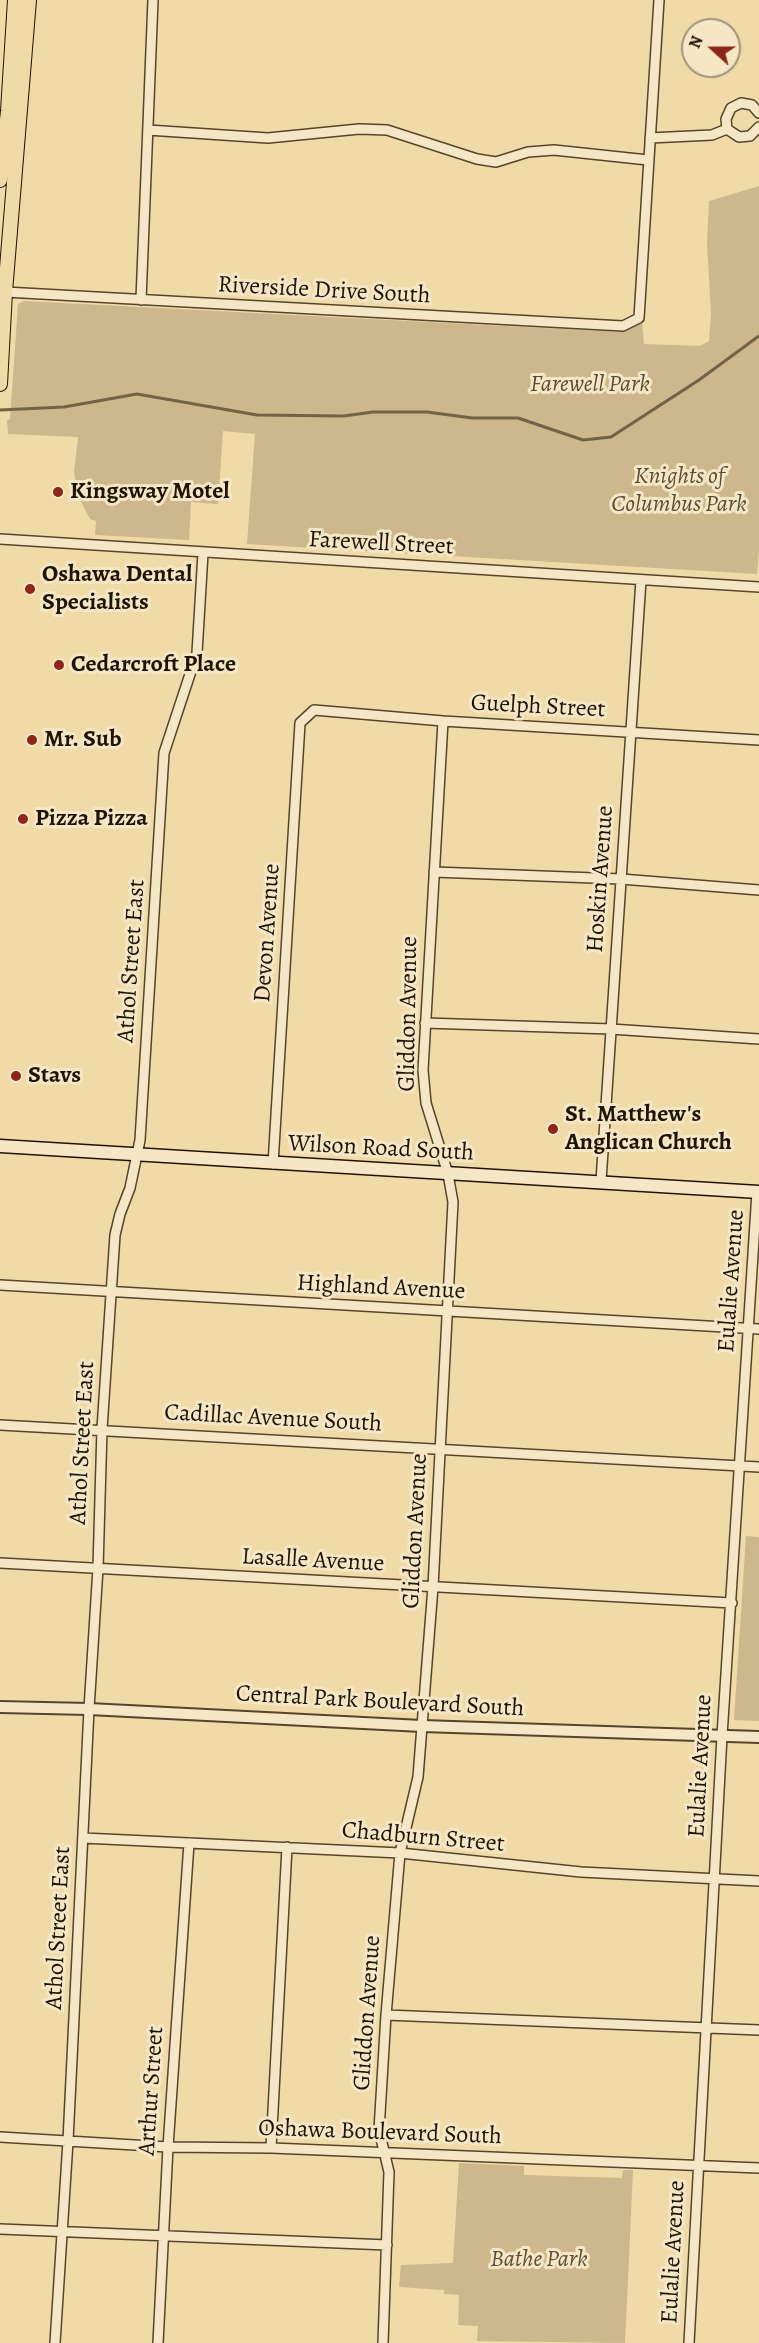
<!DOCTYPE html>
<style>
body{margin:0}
#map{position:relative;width:759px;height:2343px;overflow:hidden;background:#efdaa8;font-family:Alegreya,serif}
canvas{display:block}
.north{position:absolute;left:681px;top:18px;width:60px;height:60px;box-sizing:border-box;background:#f5e7c6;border:2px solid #a09278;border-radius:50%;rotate:291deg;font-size:16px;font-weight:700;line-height:24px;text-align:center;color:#211304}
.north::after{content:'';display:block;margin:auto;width:21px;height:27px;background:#8f2418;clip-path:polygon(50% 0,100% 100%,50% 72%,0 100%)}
</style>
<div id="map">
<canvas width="759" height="2343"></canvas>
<div class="north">N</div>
</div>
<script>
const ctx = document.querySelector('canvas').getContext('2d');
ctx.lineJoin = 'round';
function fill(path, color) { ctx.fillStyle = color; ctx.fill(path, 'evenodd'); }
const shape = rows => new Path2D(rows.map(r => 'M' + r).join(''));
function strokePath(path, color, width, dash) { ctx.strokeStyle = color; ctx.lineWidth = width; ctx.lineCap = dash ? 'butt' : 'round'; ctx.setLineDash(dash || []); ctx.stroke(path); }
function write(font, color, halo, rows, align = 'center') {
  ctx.font = font + ' Alegreya,serif'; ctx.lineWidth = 6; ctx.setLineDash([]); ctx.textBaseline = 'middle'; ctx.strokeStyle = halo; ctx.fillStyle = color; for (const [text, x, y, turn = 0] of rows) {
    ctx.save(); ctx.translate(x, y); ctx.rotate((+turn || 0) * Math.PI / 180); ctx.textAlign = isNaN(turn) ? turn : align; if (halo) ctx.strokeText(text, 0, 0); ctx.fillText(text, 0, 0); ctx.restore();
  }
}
fill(shape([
 [759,186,759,549,757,574,247,544,255,434,223,431,218,504,191,502,189,540,95,535,96,521,90,519,79,498,74,472,78,437,8,434,7,420,10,419,18,304,24,301,621,332,628,330,642,321,644,344,700,346,709,341,711,314,707,243,709,201],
 [746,1536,759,1537,759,1721,734,1720],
 [459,2163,524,2166,524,2175,622,2178,623,2170,633,2170,625,2343,477,2341,478,2326,458,2325,459,2295,444,2294,444,2290,399,2287,401,2265,453,2263]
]), '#ccb88c');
strokePath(shape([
 [0,410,64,407,137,394,257,415,344,416,373,412,427,412,472,418,518,418,583,440,611,437,699,380,759,336]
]), '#736245', 3);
const minor = shape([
 [759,113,752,105,741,103,731,108,726,119,727,129,739,137,750,136,759,127],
 [148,130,268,138,359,129,387,130,477,159,496,162,528,152,554,150,648,160],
 [650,138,712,135,727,129],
 [5,292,623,326,639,318,659,0],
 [141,300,153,0],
 [0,539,759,587],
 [434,872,621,879,759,890],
 [425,1023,611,1029,759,1039],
 [273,1164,300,723,314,710,443,721,759,740],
 [601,1181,641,580],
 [0,1285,759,1329],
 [0,1425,759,1467],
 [0,1563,732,1603],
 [83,1838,400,1853,581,1872,759,1881],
 [386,2015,759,2030],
 [0,2137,168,2147,271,2148,759,2168],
 [271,2148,287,1847],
 [0,2229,387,2245],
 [55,2343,68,2141,89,1709,98,1568,102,1429,115,1235,120,1214,130,1188,140,1140,164,753,197,653,203,553],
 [158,2343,168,2147,189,1843],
 [383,2343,389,2172,379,2130,386,2015,400,1853,418,1777,422,1726,433,1587,453,1202,448,1174,426,1103,423,1070,443,721],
 [689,2343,722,1736,757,1192]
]);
const tertiary = shape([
 [0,1707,89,1709,422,1726,759,1737]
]);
const secondary = shape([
 [0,1146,759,1192]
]);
const primary = shape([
 [0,180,8,111,15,0],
 [0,384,5,292,29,0]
]);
strokePath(minor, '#54452d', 12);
strokePath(tertiary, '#54452d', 14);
strokePath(secondary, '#211304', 15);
strokePath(primary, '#211304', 16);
strokePath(minor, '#f5e7c6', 9);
strokePath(tertiary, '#f5e7c6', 10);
strokePath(secondary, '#f5e7c6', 12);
strokePath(primary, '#efdaa8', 14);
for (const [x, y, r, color] of [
 [58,492,6,"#8f2418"],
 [30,589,6,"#8f2418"],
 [59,665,6,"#8f2418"],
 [32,740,6,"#8f2418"],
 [23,819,6,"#8f2418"],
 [16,1076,6,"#8f2418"],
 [553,1129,6,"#8f2418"]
]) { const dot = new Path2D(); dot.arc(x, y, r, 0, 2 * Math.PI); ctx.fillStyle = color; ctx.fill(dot); strokePath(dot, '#f5e7c6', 2); }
write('24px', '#211304', '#f5e7c6', [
 ["Riverside Drive South",324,291,3],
 ["Farewell Street",381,544,3],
 ["Guelph Street",538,707,3],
 ["Hoskin Avenue",601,879,-86],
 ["Devon Avenue",268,933,-86],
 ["Athol Street East",132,961,-86],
 ["Gliddon Avenue",409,1014,-89],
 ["Wilson Road South",381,1149,3],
 ["Eulalie Avenue",732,1281,-86],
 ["Highland Avenue",381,1288,3],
 ["Cadillac Avenue South",273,1419,3],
 ["Athol Street East",83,1443,-87],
 ["Gliddon Avenue",416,1531,-87],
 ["Lasalle Avenue",313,1561,3],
 ["Central Park Boulevard South",380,1702,3],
 ["Eulalie Avenue",701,1766,-87],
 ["Chadburn Street",423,1838,5],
 ["Athol Street East",59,1928,-87],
 ["Gliddon Avenue",368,2013,-86],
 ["Arthur Street",152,2091,-86],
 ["Oshawa Boulevard South",380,2133,2],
 ["Eulalie Avenue",674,2252,-87]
]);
write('italic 24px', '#5d4d34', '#f5e7c6', [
 ["Farewell Park",590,385],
 ["Knights of",679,477],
 ["Columbus Park",679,505],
 ["Bathe Park",539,2260]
]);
write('bold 24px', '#211304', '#f5e7c6', [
 ["Kingsway Motel",70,492],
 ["Oshawa Dental",42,575],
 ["Specialists",42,603],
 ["Cedarcroft Place",71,665],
 ["Mr. Sub",44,740],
 ["Pizza Pizza",35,819],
 ["Stavs",28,1076],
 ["St. Matthew's",565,1115],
 ["Anglican Church",565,1143]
], 'left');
</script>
